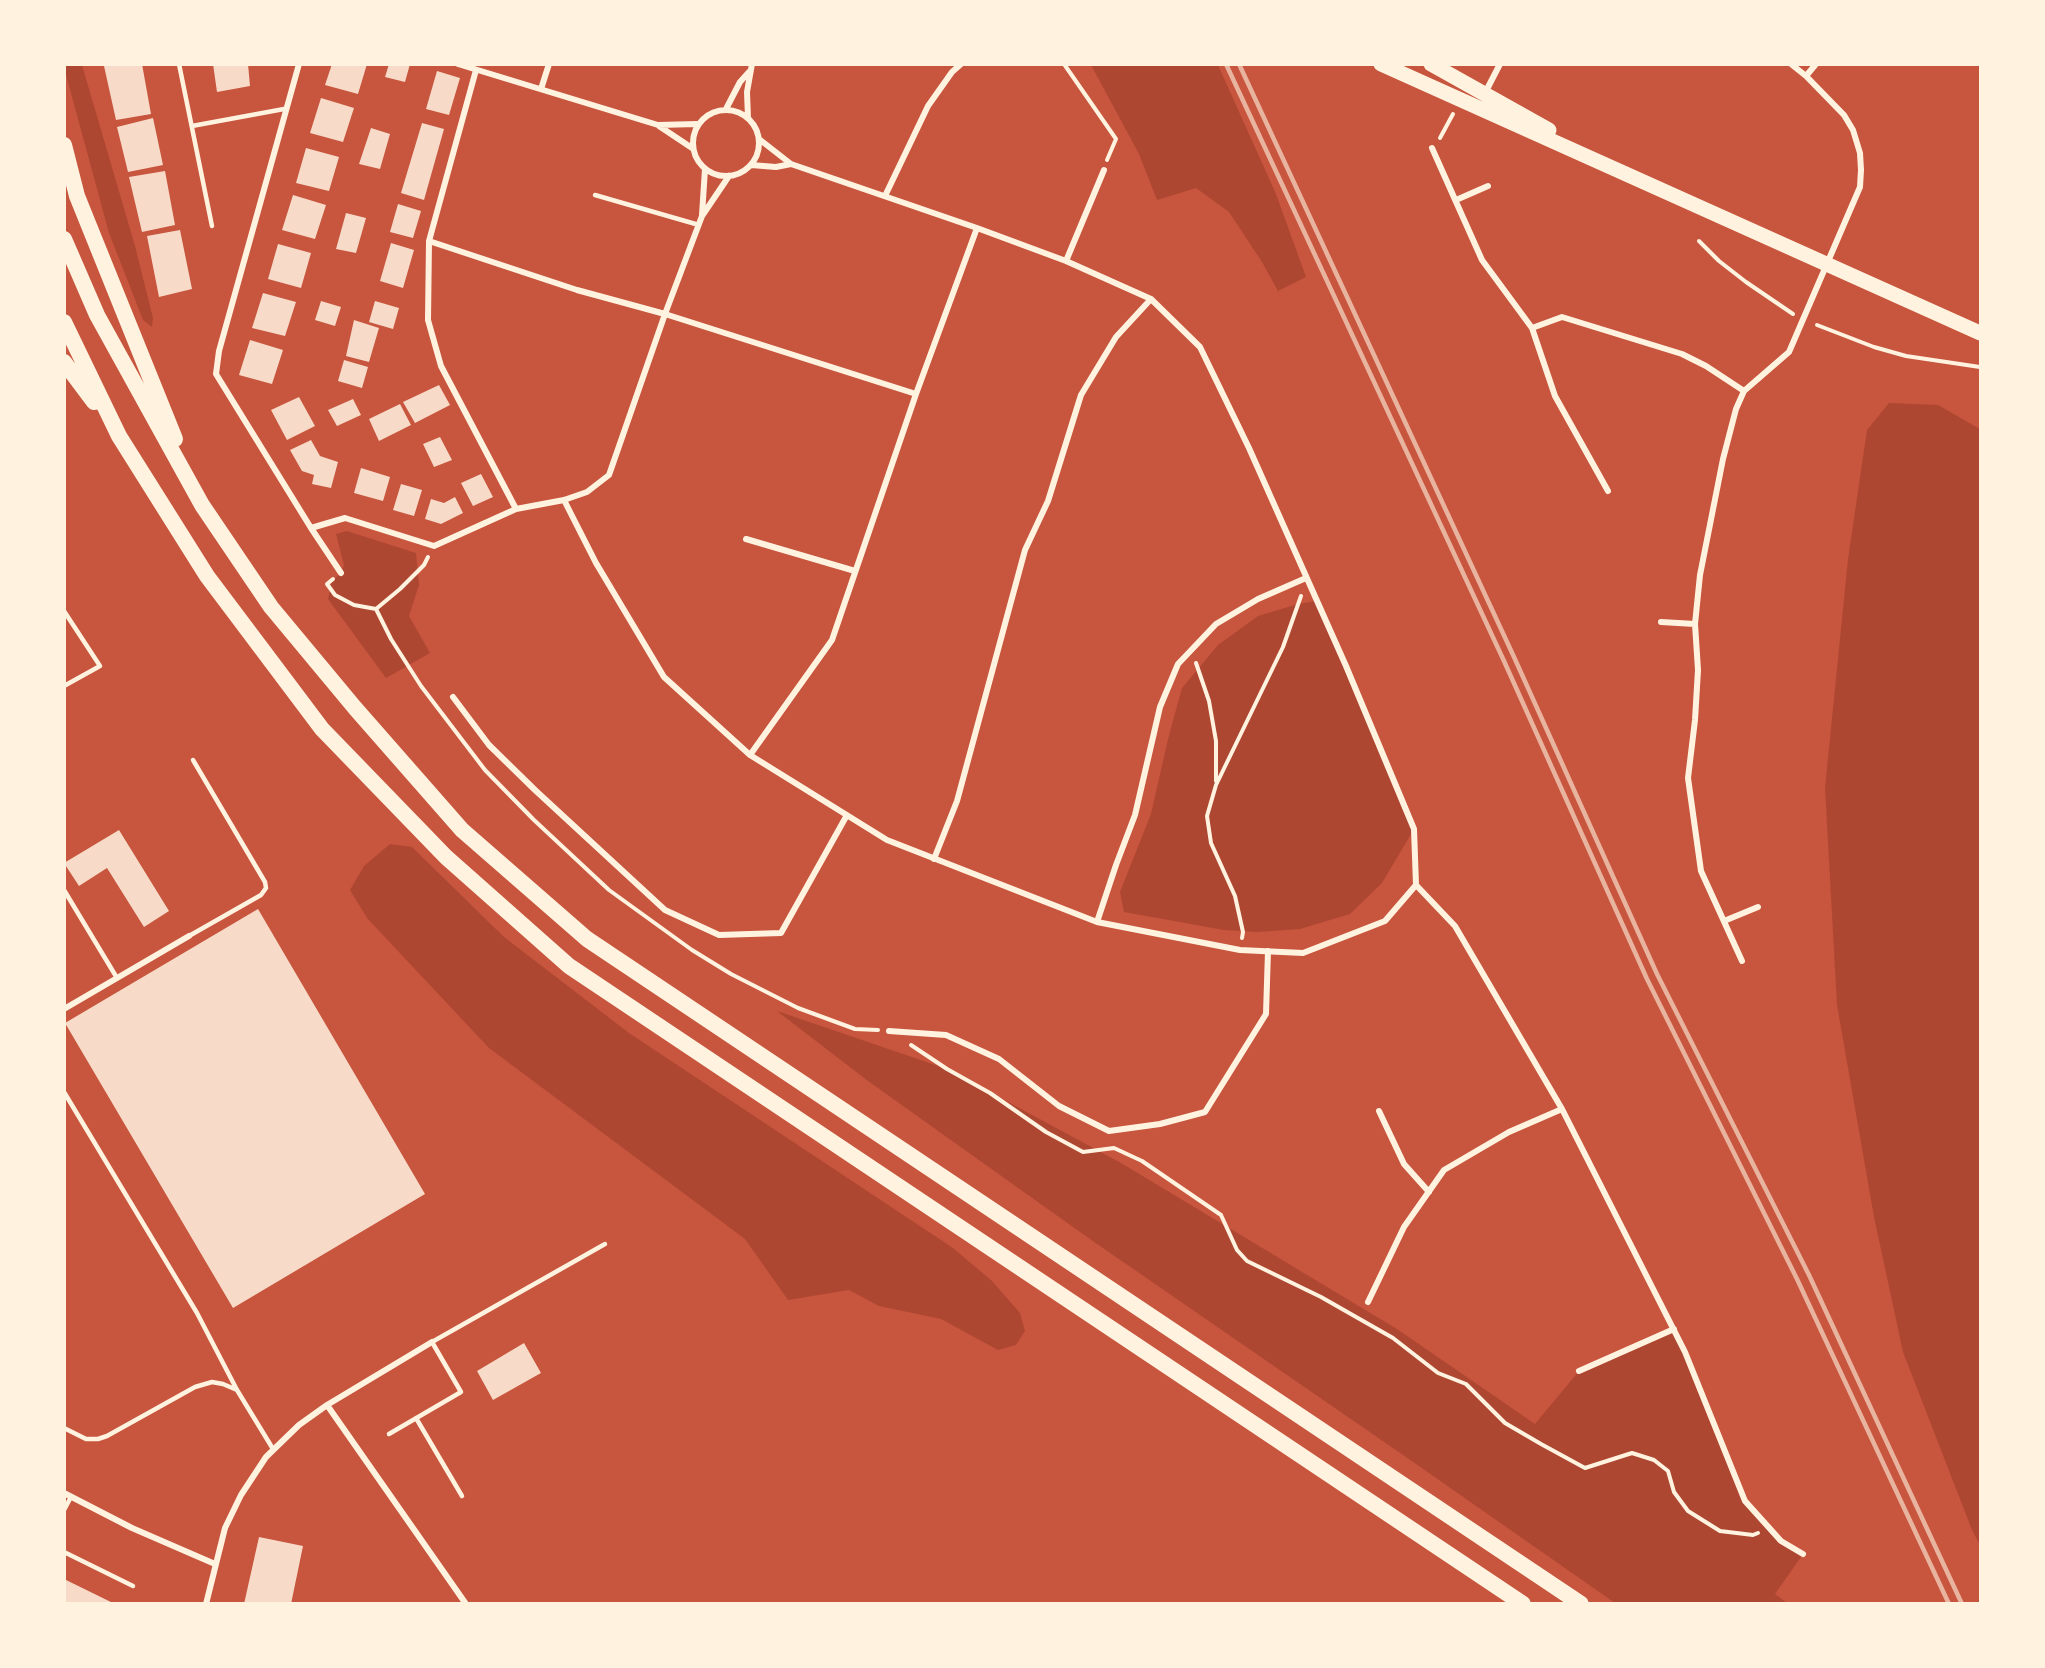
<!DOCTYPE html>
<style>
body{margin:0}
#map{position:relative;width:2045px;height:1668px;overflow:hidden;background:#c8553d;font-family:Manrope,sans-serif}
canvas{display:block}
.frame{position:absolute;inset:0;border:66px solid #fff3e0;pointer-events:none}
</style>
<div id="map">
<canvas width="2045" height="1668"></canvas>
<div class="frame"></div>
</div>
<script>
const ctx = document.querySelector('canvas').getContext('2d');
ctx.lineJoin = 'round';
function fill(path, color) { ctx.fillStyle = color; ctx.fill(path, 'evenodd'); }
const shape = rows => new Path2D(rows.map(r => 'M' + r).join(''));
function strokePath(path, color, width, dash) { ctx.strokeStyle = color; ctx.lineWidth = width; ctx.lineCap = dash ? 'butt' : 'round'; ctx.setLineDash(dash || []); ctx.stroke(path); }
fill(shape([
 [64,65,82,65,135,246,153,318,152,327,143,320,109,233,65,71],
 [1091,65,1218,65,1276,194,1306,277,1278,291,1262,262,1229,212,1196,188,1157,200,1139,154],
 [1889,403,1938,405,1980,429,1980,1545,1972,1530,1903,1352,1874,1217,1837,1005,1825,788,1848,559,1867,430],
 [347,531,416,553,419,585,409,616,430,653,386,678,328,599,332,581,341,573,344,565,336,534],
 [1316,601,1414,829,1382,883,1350,914,1300,929,1258,932,1224,930,1124,912,1120,892,1151,814,1168,739,1182,688,1218,645,1258,616,1298,604],
 [390,844,412,847,504,937,629,1033,953,1248,992,1281,1020,1313,1025,1331,1016,1345,998,1350,941,1319,879,1306,849,1290,788,1300,745,1239,489,1048,367,918,350,890,364,866],
 [777,1011,947,1069,1121,1163,1397,1329,1535,1424,1579,1371,1674,1329,1745,1501,1781,1541,1803,1554,1775,1594,1787,1603,1615,1603,1416,1464,1087,1237,868,1081]
]), '#ae4732');
fill(shape([
 [111,64,142,64,151,114,116,120,104,66],
 [213,64,248,64,250,86,217,92],
 [332,64,367,64,358,94,325,85],
 [389,64,410,64,405,82,385,77],
 [437,71,460,78,449,115,426,109],
 [321,98,354,108,343,142,310,133],
 [153,118,163,165,128,172,117,127],
 [422,123,444,129,424,200,401,193],
 [371,128,390,134,380,169,359,164],
 [306,148,339,157,329,191,296,183],
 [165,171,175,225,142,232,129,177],
 [293,195,326,205,315,239,282,230],
 [398,204,421,211,413,238,390,232],
 [346,213,366,218,356,253,336,249],
 [180,230,192,289,159,297,147,236],
 [391,243,414,250,403,288,380,281],
 [278,244,311,253,301,288,268,279],
 [263,293,296,302,285,336,252,328],
 [321,301,341,307,335,326,315,320],
 [375,301,399,308,393,329,369,322],
 [354,320,379,328,369,362,346,356],
 [250,340,283,350,272,384,239,375],
 [344,360,368,367,362,388,338,381],
 [439,385,450,405,415,423,403,402],
 [299,397,315,426,287,440,271,410],
 [353,399,361,415,337,426,328,410],
 [400,404,411,425,379,441,369,419],
 [440,437,452,460,434,467,423,444],
 [311,440,320,456,338,462,331,488,312,484,314,475,302,471,290,450],
 [361,468,390,477,383,501,354,493],
 [481,474,493,497,473,506,461,483],
 [401,484,422,490,414,516,393,510],
 [455,497,463,513,441,524,425,519,431,499,444,503],
 [119,830,169,911,144,927,107,868,79,886,64,863],
 [258,909,425,1194,233,1308,65,1023],
 [524,1343,541,1373,493,1400,477,1371],
 [259,1537,303,1546,291,1604,244,1604],
 [64,1579,115,1604,64,1604]
]), '#f7dbc8');
strokePath(shape([
 [1064,64,1116,139,1107,160],
 [1440,138,1453,114],
 [1699,241,1719,261,1746,282,1793,314],
 [1817,325,1874,347,1906,356,1980,367],
 [333,579,327,584,335,595,354,605,376,609,400,589,424,565,428,557],
 [376,609,391,639,421,686,485,770,534,820,609,890,692,950,731,974,798,1008,855,1029,878,1030],
 [1196,663,1209,701,1216,741,1216,781],
 [1242,938,1243,932,1235,896,1211,843,1207,816,1216,785,1283,647,1301,596],
 [911,1045,947,1069,990,1093,1046,1132,1083,1152,1114,1148,1142,1161,1221,1215,1237,1250,1247,1261,1321,1297,1393,1338,1438,1373,1466,1384,1505,1423,1541,1444,1585,1468,1632,1453,1654,1460,1668,1471,1674,1492,1688,1511,1720,1531,1753,1535,1758,1533]
]), '#fff3e0', 4);
strokePath(shape([
 [179,64,212,226],
 [192,126,284,109],
 [595,195,699,225],
 [64,611,100,666,64,686],
 [64,890,117,978],
 [189,936,261,895,266,888,265,882,193,760],
 [64,1092,197,1313,237,1390,273,1449],
 [416,1418,462,1496],
 [64,1428,86,1439,98,1439,107,1436,195,1387,212,1382,223,1384,237,1390],
 [389,1434,461,1392,432,1342,605,1244],
 [64,1510,71,1497],
 [64,1552,133,1586]
]), '#fff3e0', 4.5);
strokePath(shape([
 [299,64,219,351,216,374,311,528,345,518,434,546,516,509,564,500,587,492,609,475,665,314,702,216,729,176],
 [458,64,658,125,697,124],
 [476,70,429,241,428,320,441,366,516,509],
 [1806,76,1816,64],
 [541,89,549,64],
 [1485,93,1500,64],
 [726,109,740,82,749,72],
 '693 143a33 33 0 1 1 66 0a33 33 0 1 1-66 0Z',
 [748,118,747,92,752,64],
 [659,126,692,148],
 [759,139,791,164,977,228,1066,261,1151,299,1200,347,1249,448,1346,666,1414,829,1416,885],
 [1432,148,1482,260,1532,328,1555,396,1608,491],
 [751,165,776,167,791,164],
 [885,196,928,106,952,72,961,64],
 [1456,200,1488,186],
 [702,215,705,169],
 [429,241,577,290,665,314,916,394],
 [1066,261,1104,170],
 [1532,328,1562,317,1682,354,1706,366,1744,391],
 [564,500,596,563,664,677,750,755,887,840,1097,922,1240,950,1303,953,1385,921,1416,885],
 [311,528,341,573],
 [746,539,855,571],
 [1661,622,1695,624],
 [453,697,489,745,535,790,665,910,719,935,781,933,847,815],
 [750,755,832,640,916,394,977,228],
 [934,859,957,801,1025,550,1048,501,1081,395,1116,337,1151,299],
 [1416,885,1455,926,1562,1109,1685,1352,1745,1501,1781,1541,1803,1554],
 [1724,921,1758,907],
 [1097,922,1116,865,1135,815,1160,707,1178,664,1216,624,1258,599,1306,578],
 [1742,961,1701,871,1688,778,1695,720,1698,670,1695,624,1700,575,1723,459,1736,409,1744,391,1789,352,1860,187,1861,170,1860,153,1853,130,1844,115,1806,76,1791,64],
 [64,1009,189,936],
 [889,1031,946,1035,999,1059,1059,1106,1109,1131,1160,1124,1205,1112,1266,1014,1268,951],
 [1379,1111,1404,1164,1429,1192],
 [1368,1302,1404,1227,1444,1170,1509,1132,1562,1109],
 [1579,1371,1674,1329],
 [327,1405,466,1604],
 [64,1493,132,1528,215,1564],
 [206,1604,225,1528,241,1495,266,1457,299,1425,327,1405,432,1342]
]), '#fff3e0', 6);
strokePath(shape([
 [1381,64,1980,333],
 [1431,64,1549,130]
]), '#fff3e0', 15);
strokePath(shape([
 [64,145,77,196,175,439],
 [64,239,97,315,202,505,271,607,355,708,462,830,587,939,1581,1604],
 [64,322,119,436,207,576,322,729,446,857,569,966,1523,1604],
 [64,362,94,402]
]), '#fff3e0', 16);
strokePath(shape([
 [1226,64,1504,661,1647,979,1797,1279,1949,1604],
 [1239,64,1514,657,1657,974,1809,1275,1962,1604]
]), '#e9b49f', 4.5);
</script>
